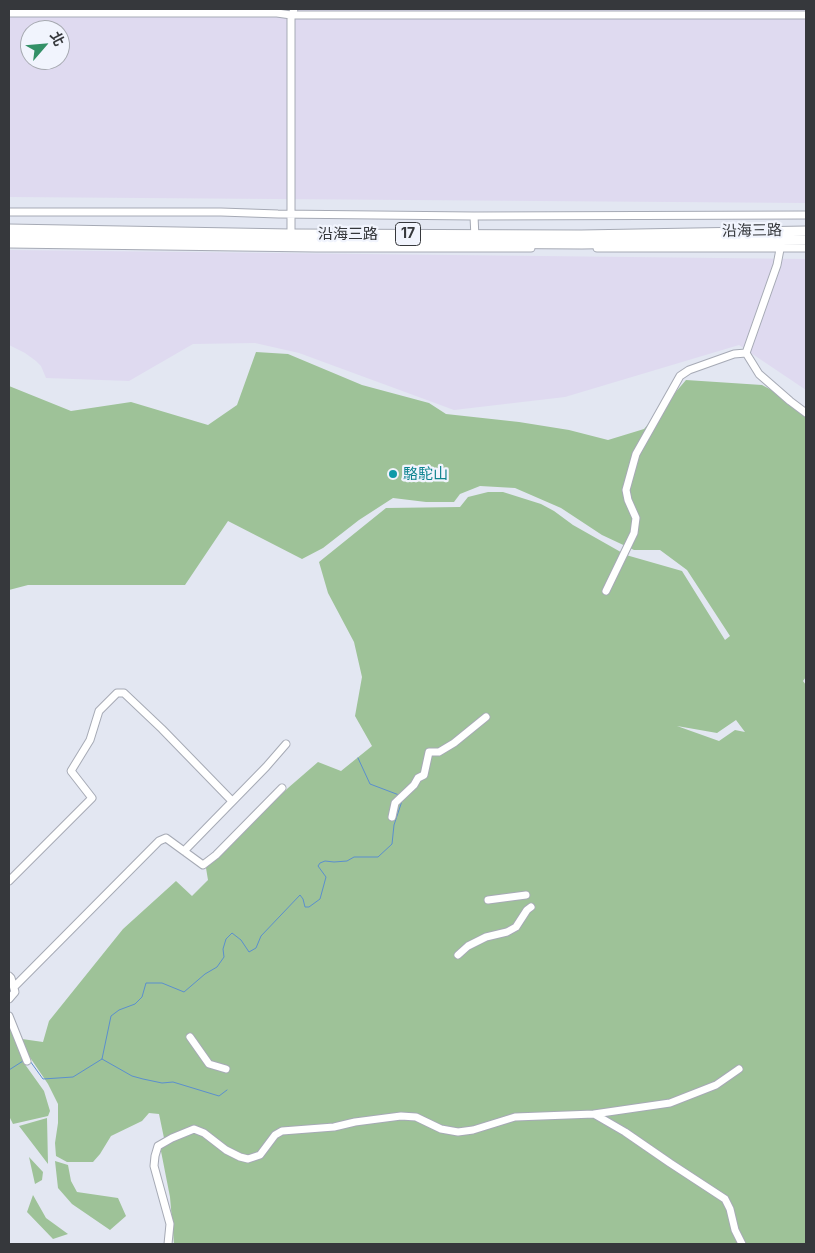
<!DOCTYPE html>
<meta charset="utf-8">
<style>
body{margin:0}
#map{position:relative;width:815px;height:1253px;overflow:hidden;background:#e3e7f2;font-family:Inter,"Noto Sans TC",sans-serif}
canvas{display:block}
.frame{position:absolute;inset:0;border:10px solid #36383c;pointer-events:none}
.north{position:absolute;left:20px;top:20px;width:50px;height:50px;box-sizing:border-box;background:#f1f4fd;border:1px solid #a6a9b0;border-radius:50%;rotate:63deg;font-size:14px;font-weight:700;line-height:20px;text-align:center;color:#36383c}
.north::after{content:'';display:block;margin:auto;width:18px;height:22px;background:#339067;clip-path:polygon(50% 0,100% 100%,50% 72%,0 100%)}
</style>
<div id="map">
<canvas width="815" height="1253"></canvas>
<div class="frame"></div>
<div class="north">北</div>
</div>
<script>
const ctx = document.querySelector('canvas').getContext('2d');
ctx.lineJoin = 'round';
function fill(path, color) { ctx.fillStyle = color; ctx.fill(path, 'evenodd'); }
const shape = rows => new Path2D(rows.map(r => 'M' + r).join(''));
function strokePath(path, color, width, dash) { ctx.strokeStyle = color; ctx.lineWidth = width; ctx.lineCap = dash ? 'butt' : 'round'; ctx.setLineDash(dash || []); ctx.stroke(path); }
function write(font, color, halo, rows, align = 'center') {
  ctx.font = font + ' Inter,"Noto Sans TC",sans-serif'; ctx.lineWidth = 4.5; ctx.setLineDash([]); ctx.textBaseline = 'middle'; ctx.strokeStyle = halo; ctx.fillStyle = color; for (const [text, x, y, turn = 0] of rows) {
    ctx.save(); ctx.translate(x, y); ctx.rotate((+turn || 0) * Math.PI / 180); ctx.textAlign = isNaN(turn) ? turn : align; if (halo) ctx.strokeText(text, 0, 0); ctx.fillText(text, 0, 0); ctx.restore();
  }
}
fill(shape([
 [9,9,806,9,806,203,9,197],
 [30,30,60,30,60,60,30,60],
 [9,250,806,259,806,390,739,345,565,397,454,410,299,353,255,343,193,344,129,381,46,378,41,366,36,361,25,353,9,345]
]), '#dfdaf0');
fill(shape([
 [256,352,288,354,362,385,429,403,446,414,519,422,569,430,608,440,644,429,686,380,762,385,806,408,806,677,803,681,806,685,806,1244,174,1244,170,1197,159,1141,164,1138,159,1114,149,1113,142,1121,111,1136,100,1154,93,1162,67,1162,56,1156,55,1143,58,1123,58,1104,48,1084,27,1053,22,1039,43,1042,49,1021,123,929,176,881,192,896,208,880,206,868,288,788,318,762,341,771,372,746,355,716,362,677,354,642,328,593,319,562,386,508,460,507,468,497,488,492,503,492,541,504,554,511,573,525,626,555,682,571,725,640,730,636,687,570,660,550,634,550,602,535,561,508,515,488,480,486,460,494,454,502,426,502,393,498,359,520,323,548,302,559,228,521,185,585,28,585,9,590,9,386,71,411,131,402,208,425,237,405],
 [736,720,745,732,735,730,719,741,677,726,717,733],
 [9,1018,24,1063,44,1091,50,1111,48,1116,13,1124,9,1116],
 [47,1118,48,1164,19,1126],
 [29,1157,43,1172,42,1180,35,1184],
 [55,1161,68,1165,71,1181,77,1192,118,1198,126,1216,110,1230,72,1204,58,1188],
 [33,1195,46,1218,68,1234,53,1239,27,1212]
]), '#9ec298');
strokePath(shape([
 [358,758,370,784,399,795],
 [102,1059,132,1076,143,1079,162,1083,173,1082,219,1096,227,1090],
 [30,1061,43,1079,73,1077,102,1059,111,1016,119,1010,135,1004,142,997,146,983,162,983,184,992,205,974,217,967,224,957,223,949,226,939,232,933,241,940,249,952,256,948,261,936,300,895,303,899,305,907,309,907,320,899,326,877,318,866,320,863,325,861,334,862,347,861,354,857,378,857,392,844,394,825,402,801],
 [9,1070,23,1061]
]), '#5b8fce', 1);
const minor = shape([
 [9,13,277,13,291,15,806,15],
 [9,212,221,212,278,214,474,216,806,215],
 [474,216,475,238],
 [291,237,291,18,294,9],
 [9,244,316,248,531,248],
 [597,248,806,248],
 [746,353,777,265,781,244],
 [606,591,634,533,636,518,628,500,626,490,636,454,680,376,689,370,734,354,746,353,759,374,790,401,806,413],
 [392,817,395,803,414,785,418,778,424,775,429,752,439,752,454,743,486,717],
 [184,851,266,767,286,744],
 [9,881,92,798,71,771,90,740,99,711,117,693,124,693,162,729,232,801],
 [488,900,526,895],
 [458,955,468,946,486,937,507,932,516,927,527,910,531,907],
 [9,976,11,978,15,992,9,999],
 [14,987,159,841,166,838,203,865,216,855,282,788],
 [9,1016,27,1061],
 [190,1037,209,1064,226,1069],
 [594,1114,670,1103,716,1085,739,1069],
 [168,1244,170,1224,154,1166,155,1156,158,1146,172,1138,194,1129,204,1133,226,1150,240,1157,248,1159,260,1155,275,1135,282,1131,334,1127,355,1122,401,1116,416,1117,441,1129,458,1132,473,1130,515,1117,594,1114,625,1132,670,1163,725,1199,730,1209,735,1230,742,1244]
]);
const major = shape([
 [9,229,290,234,581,235,806,231],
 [9,237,291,242,582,244,806,240]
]);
strokePath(minor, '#a6aab5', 9);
strokePath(major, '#a6aab5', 11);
strokePath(minor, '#fff', 7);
strokePath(major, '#fff', 9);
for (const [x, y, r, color] of [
 [393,474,5,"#0f9aa8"]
]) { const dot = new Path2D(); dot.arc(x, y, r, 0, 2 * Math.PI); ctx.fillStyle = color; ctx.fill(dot); strokePath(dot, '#f1f4fd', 2); }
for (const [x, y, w] of [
 [408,234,25]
]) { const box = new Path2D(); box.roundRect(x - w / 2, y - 11.5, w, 23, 4); ctx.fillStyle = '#f1f4fd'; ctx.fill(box); strokePath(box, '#36383c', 1); }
write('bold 14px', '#36383c', null, [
 ["17",408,234]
]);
write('15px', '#36383c', '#f1f4fd', [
 ["沿海三路",752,231,-1],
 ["沿海三路",348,234]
]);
write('15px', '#0d838f', '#f1f4fd', [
 ["駱駝山",403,474]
], 'left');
</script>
